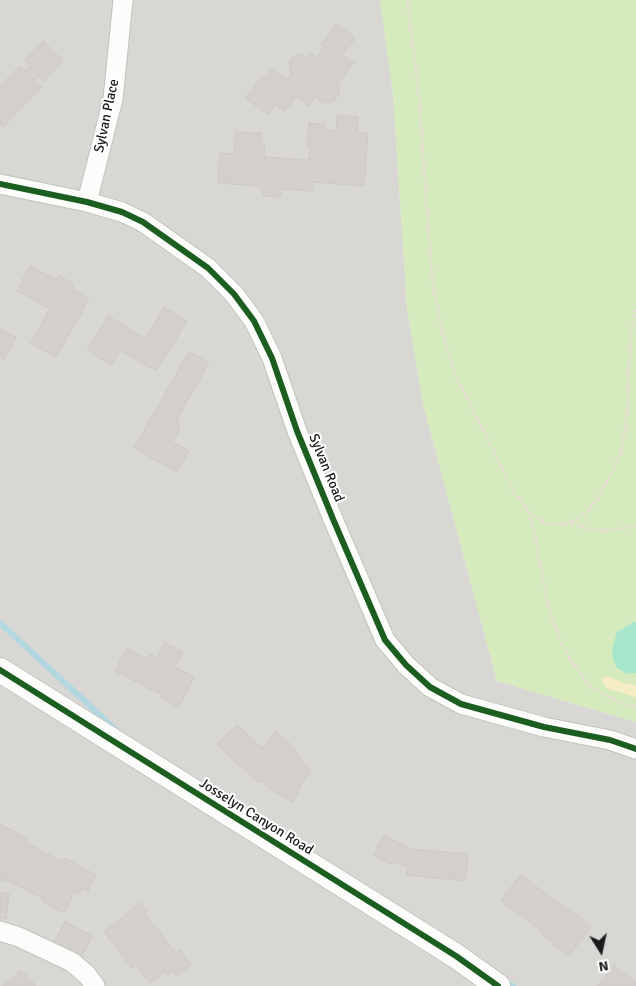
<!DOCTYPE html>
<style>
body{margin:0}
#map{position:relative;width:636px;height:986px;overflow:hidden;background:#eae8e2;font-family:Signika,sans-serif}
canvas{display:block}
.north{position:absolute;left:576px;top:926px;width:50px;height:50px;-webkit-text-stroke:4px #fff;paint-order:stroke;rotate:170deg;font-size:14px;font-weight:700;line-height:20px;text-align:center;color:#1b1b1b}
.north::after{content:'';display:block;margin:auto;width:18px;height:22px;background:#1b1b1b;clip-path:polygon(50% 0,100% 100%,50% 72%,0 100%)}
</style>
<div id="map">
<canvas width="636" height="986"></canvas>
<div class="north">N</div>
</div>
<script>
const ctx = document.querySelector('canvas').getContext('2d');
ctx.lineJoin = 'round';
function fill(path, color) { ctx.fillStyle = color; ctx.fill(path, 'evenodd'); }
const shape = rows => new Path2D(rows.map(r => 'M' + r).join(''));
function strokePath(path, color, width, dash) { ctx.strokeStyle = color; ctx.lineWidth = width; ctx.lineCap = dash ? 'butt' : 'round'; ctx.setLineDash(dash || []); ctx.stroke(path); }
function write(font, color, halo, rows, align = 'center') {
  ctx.font = font + ' Signika,sans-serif'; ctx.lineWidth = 4; ctx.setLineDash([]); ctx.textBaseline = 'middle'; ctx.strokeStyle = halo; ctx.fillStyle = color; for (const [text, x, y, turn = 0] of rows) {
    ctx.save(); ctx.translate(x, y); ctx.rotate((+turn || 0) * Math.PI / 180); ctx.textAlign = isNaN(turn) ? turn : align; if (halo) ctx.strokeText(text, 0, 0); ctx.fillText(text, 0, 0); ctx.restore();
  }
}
fill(shape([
 [0,0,380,0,393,94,407,308,423,404,497,681,636,722,636,986,0,986]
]), '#d9d7d4');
fill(shape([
 [380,0,636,0,636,722,497,681,423,404,407,308,393,94]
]), '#d6ebbd');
fill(shape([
 [607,676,625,683,636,685,636,697,606,688,601,679]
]), '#f6ecc4');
fill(shape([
 [633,622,636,622,636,673,627,674,616,667,613,659,612,649,617,632]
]), '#a9e7cd');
strokePath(shape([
 [0,623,117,731],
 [503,980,513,986]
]), '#b2d7e1', 6);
const building = shape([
 [337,24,355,38,343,55,354,63,338,84,340,92,334,101,324,103,316,97,309,106,296,96,285,111,276,104,268,114,245,98,262,76,265,78,272,69,287,80,292,72,290,71,289,62,294,56,302,54,307,58,311,53,316,57,324,47,321,45,337,24],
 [43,41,63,61,44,81,39,76,35,80,42,87,3,127,0,124,0,86,20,66,25,71,30,67,24,61,43,41],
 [337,115,358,117,357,132,368,133,364,186,312,182,312,191,281,189,281,197,263,196,264,188,258,188,258,186,218,183,220,153,234,154,236,132,261,133,261,145,265,145,264,157,309,160,310,147,307,146,309,123,324,124,324,130,336,131,337,115],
 [30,266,56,280,59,276,74,284,72,289,89,299,56,357,31,343,50,309,17,291,30,266],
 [164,307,187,321,156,371,120,350,111,365,87,350,108,316,145,339,164,307],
 [0,328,16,337,4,359,0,357,0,328],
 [189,352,209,363,177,419,180,428,172,442,189,451,177,472,134,448,189,352],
 [165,643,183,652,175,667,194,677,179,707,161,698,162,695,115,671,127,648,147,659,150,654,157,658,165,643],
 [237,725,262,748,276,731,291,745,310,770,292,802,271,790,260,780,258,783,217,744,237,725],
 [0,824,27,838,25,842,62,862,65,858,96,875,88,891,82,888,79,894,75,892,64,913,43,902,44,899,5,879,3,881,0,879,0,824],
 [384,835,411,849,468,854,465,881,407,875,408,868,395,861,393,865,374,855,384,835],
 [520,875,591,926,569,956,552,944,554,942,542,934,543,932,501,901,520,875],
 [0,893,9,894,6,919,0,918,0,893],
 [141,903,148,911,144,913,176,953,180,950,191,965,177,976,173,971,168,975,165,972,150,983,135,965,132,968,104,932,141,903],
 [65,922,92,936,82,957,54,943,65,922],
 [614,965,636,983,636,986,597,986,614,965],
 [21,970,36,986,3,986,21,970]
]);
fill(building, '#d3d0cb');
strokePath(building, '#cdc9c3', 1);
const minor = shape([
 [0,184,87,202,122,212,143,222,208,268,234,294,254,321,272,358,297,431,333,519,385,640,406,665,430,687,461,704,544,727,610,740,636,749],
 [87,202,113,99,123,0],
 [0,931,19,937,72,962,87,975,95,986]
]);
const tertiary = shape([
 [0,670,456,956,498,986]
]);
strokePath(minor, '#c2c2bf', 21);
strokePath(tertiary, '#c2c2bf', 26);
strokePath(shape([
 [407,0,419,97,432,278,440,322,453,370,511,487,529,512,536,537,540,565,550,613,560,640,572,662,592,689,626,705,636,707],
 [529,512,546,523,563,524,572,522,580,518,597,501,621,453,627,417,630,337,636,308],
 [572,523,584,528,607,531,636,526]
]), '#ead9d6', 3, [2.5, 2.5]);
strokePath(minor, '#fcfcfb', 19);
strokePath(tertiary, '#fcfcfb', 24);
strokePath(shape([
 [0,184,87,202,122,212,143,222,208,268,234,294,254,321,272,358,297,431,333,519,385,640,406,665,430,687,461,704,544,727,610,740,636,749],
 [0,670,456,956,498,986]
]), '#1b5e20', 6);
write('14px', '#1b1b1b', '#fff', [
 ["Sylvan Place",107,116,-78],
 ["Sylvan Road",326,468,68],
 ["Josselyn Canyon Road",256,817,32]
]);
</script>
